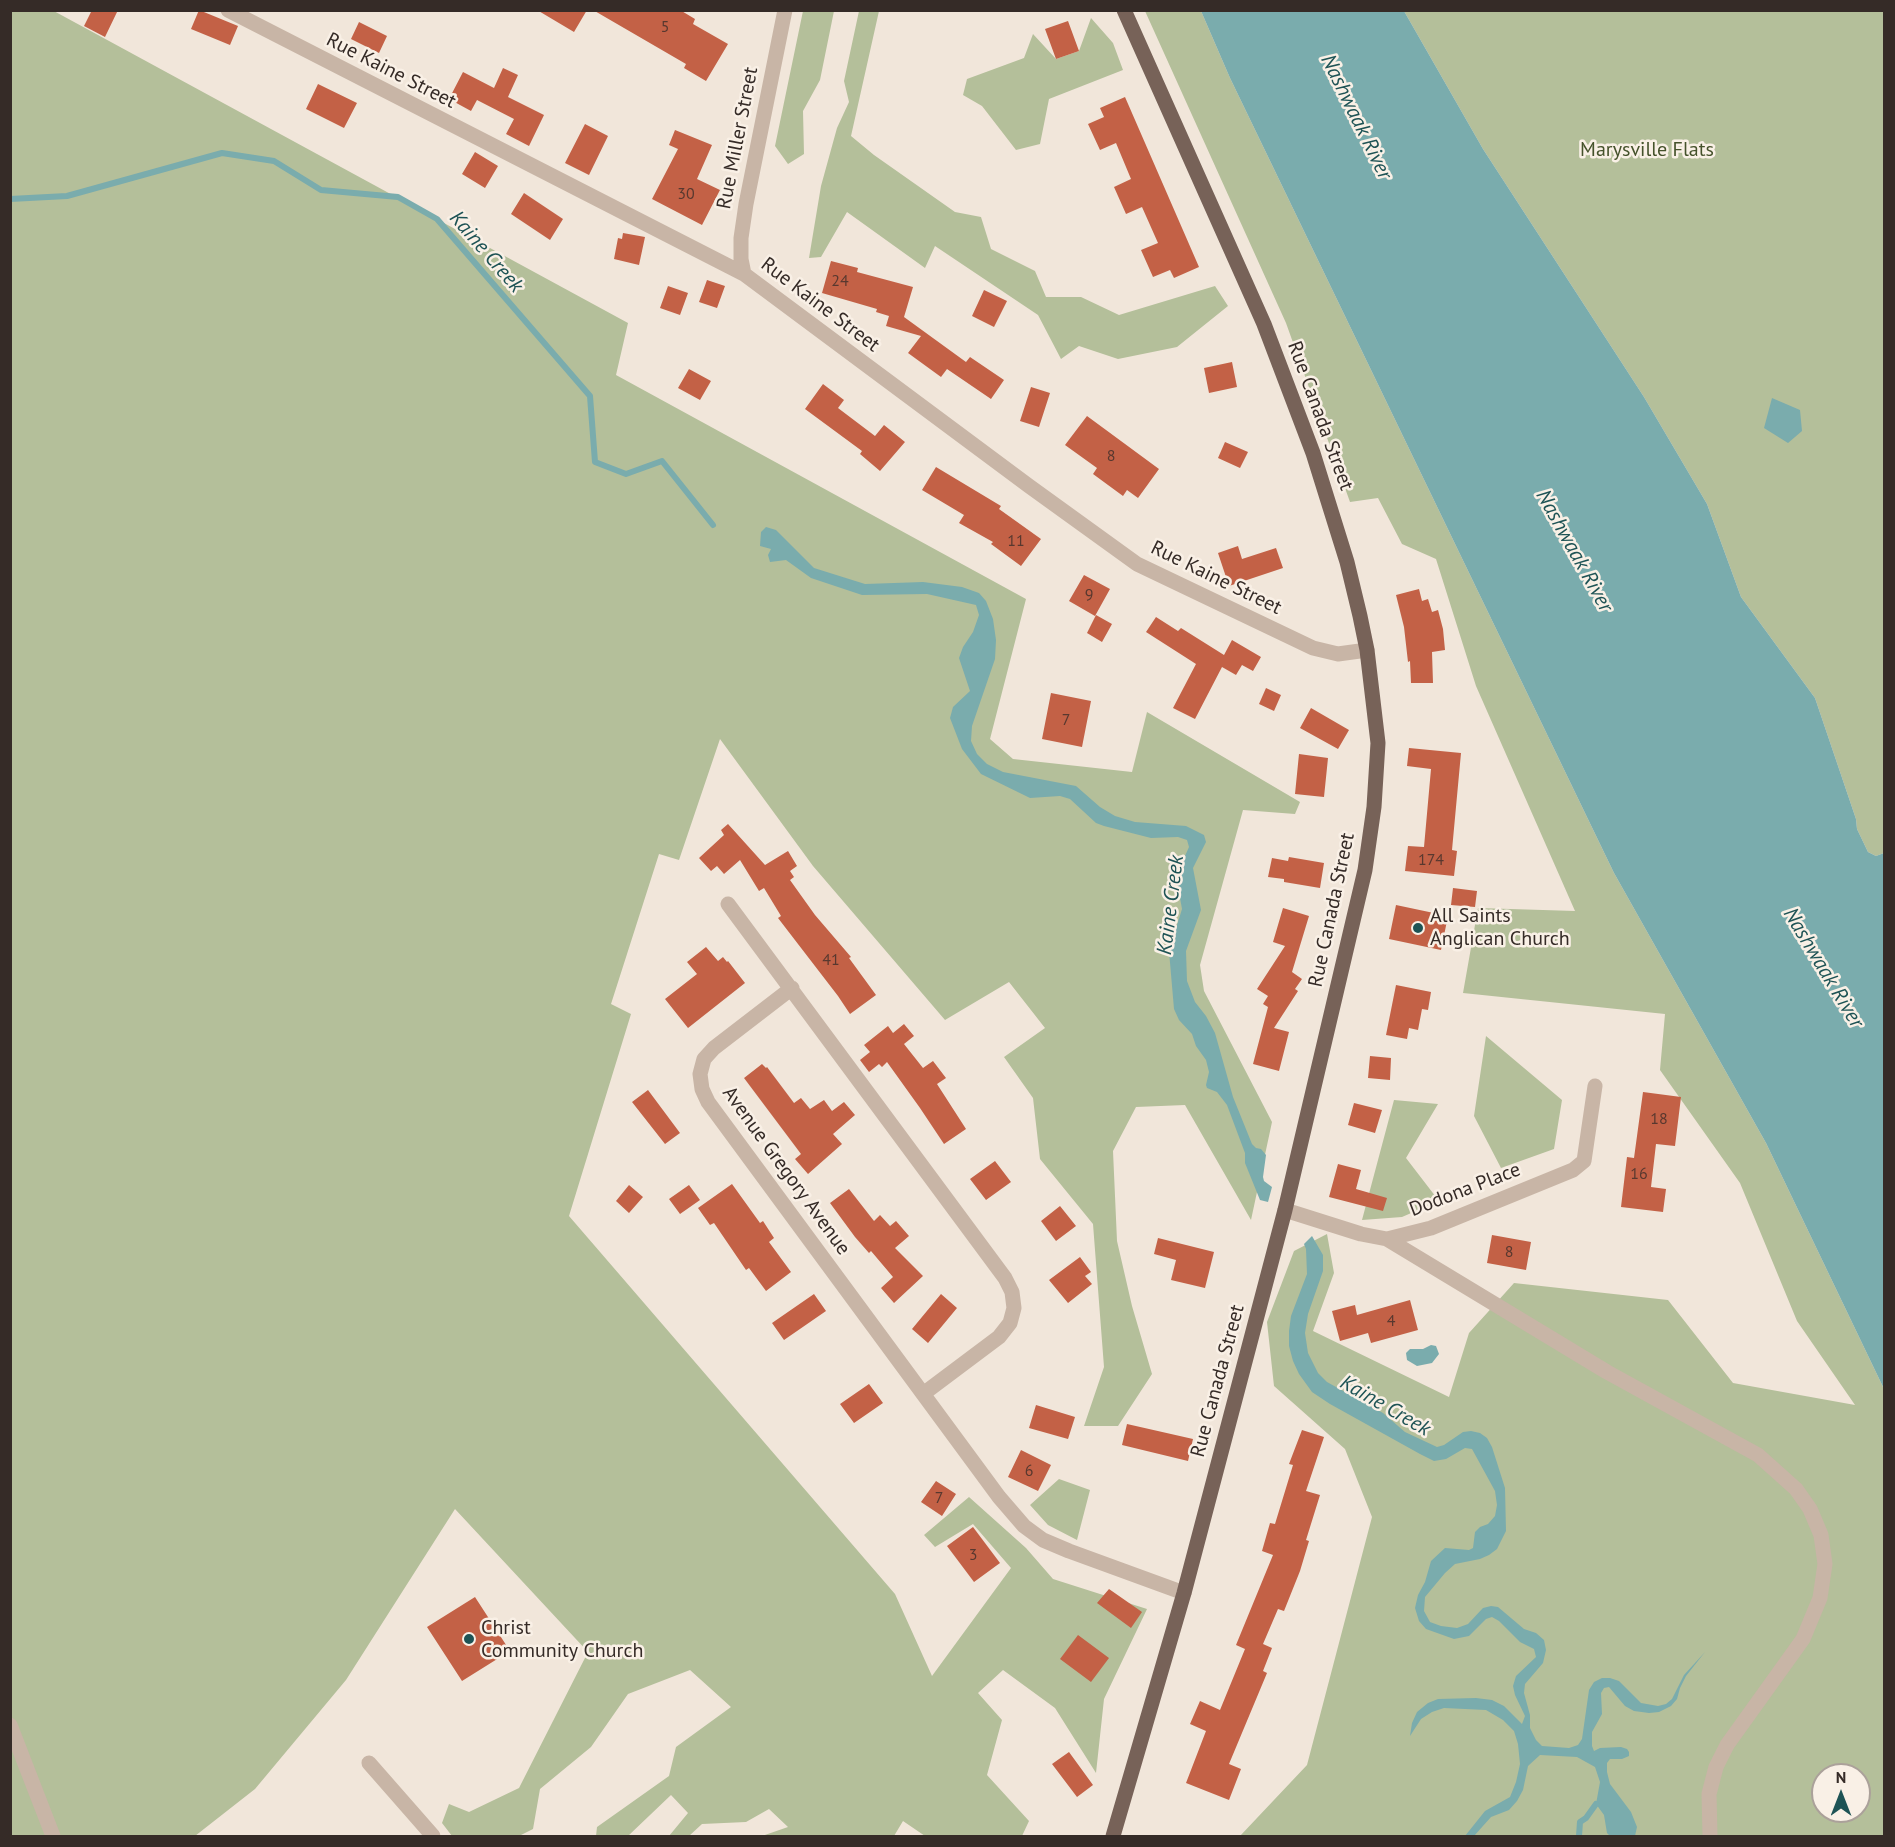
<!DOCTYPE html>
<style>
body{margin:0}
#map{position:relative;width:1895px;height:1847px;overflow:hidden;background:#f1e6da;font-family:"PT Sans",sans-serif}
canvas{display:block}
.frame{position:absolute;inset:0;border:12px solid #352b27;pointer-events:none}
.north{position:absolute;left:1811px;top:1763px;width:60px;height:60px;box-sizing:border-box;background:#f9f0e6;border:2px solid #aba19a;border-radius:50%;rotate:0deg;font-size:16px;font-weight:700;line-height:24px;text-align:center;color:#352b27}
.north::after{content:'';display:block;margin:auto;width:21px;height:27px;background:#1e5355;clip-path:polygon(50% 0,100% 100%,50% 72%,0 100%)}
</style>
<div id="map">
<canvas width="1895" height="1847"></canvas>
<div class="frame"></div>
<div class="north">N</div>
</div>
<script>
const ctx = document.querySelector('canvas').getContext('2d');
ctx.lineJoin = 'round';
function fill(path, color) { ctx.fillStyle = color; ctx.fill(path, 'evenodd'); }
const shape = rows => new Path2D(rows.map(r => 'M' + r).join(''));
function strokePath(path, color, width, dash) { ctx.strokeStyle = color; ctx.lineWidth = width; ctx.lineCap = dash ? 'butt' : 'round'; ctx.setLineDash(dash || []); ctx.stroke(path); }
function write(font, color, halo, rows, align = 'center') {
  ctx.font = font + ' "PT Sans",sans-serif'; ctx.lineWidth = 5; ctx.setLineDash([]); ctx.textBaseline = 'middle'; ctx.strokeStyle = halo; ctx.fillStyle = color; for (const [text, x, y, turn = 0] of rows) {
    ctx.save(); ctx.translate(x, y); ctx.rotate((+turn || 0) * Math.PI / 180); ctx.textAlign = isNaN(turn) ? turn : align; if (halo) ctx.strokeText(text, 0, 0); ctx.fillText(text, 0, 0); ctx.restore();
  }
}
fill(shape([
 [52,10,628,323,616,375,1026,599,990,739,1013,759,1132,772,1147,712,1300,802,1295,814,1243,810,1200,965,1204,991,1272,1122,1251,1220,1185,1105,1136,1107,1113,1151,1117,1241,1132,1306,1152,1374,1118,1426,1084,1426,1104,1367,1093,1224,1040,1159,1033,1098,1004,1057,1045,1028,1009,982,945,1020,813,866,720,739,679,860,659,854,611,1004,631,1014,569,1216,895,1594,932,1676,1011,1568,973,1524,935,1547,924,1535,969,1497,1026,1548,1053,1579,1147,1609,1104,1699,1096,1773,1055,1708,1003,1670,978,1693,1002,1720,987,1775,1029,1821,1022,1836,925,1836,903,1821,894,1836,762,1836,788,1827,769,1809,746,1822,702,1824,689,1836,669,1836,688,1813,671,1795,628,1836,596,1836,597,1827,669,1776,676,1747,731,1707,690,1670,628,1694,591,1747,540,1789,533,1829,519,1836,452,1836,442,1823,449,1804,469,1812,519,1788,588,1652,455,1509,346,1680,255,1789,195,1836,11,1836,10,11],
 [803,11,834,11,820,80,803,111,804,154,788,164,775,146],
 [859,11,879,11,851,136,874,155,955,212,981,217,991,249,1035,271,1046,297,1081,297,1119,315,1215,286,1228,306,1177,347,1118,359,1079,346,1061,359,1038,315,935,246,925,268,847,212,821,257,809,258,821,186,837,128,849,102,844,81],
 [1145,11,1201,11,1230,78,1614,873,1766,1143,1884,1389,1884,1836,1240,1836,1307,1765,1372,1517,1345,1449,1274,1386,1267,1322,1294,1251,1327,1234,1334,1273,1313,1331,1449,1397,1469,1333,1514,1283,1668,1300,1733,1383,1855,1405,1797,1321,1740,1183,1660,1070,1665,1014,1463,993,1478,908,1575,911,1476,686,1436,559,1402,544,1378,498,1350,502,1286,323],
 [1823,1775,1859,1775,1859,1811,1823,1811],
 [1404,11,1884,11,1884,853,1876,856,1868,852,1857,829,1856,819,1815,698,1741,597,1707,504,1644,397,1483,149],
 [1091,18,1113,43,1123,70,1049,99,1040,144,1016,150,982,106,963,95,967,79,1024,58,1033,34,1056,59,1079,51],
 [1486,1036,1562,1100,1554,1149,1501,1168,1474,1116],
 [1394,1100,1438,1104,1406,1158,1439,1201,1402,1217,1362,1220],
 [1059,1479,1090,1490,1077,1540,1048,1525,1030,1505]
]), '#b4bf9a');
fill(shape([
 [1201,11,1404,11,1483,149,1644,397,1707,504,1741,597,1815,698,1856,819,1857,829,1868,852,1876,856,1884,853,1884,1389,1766,1143,1614,873,1230,78],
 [1772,398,1800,410,1802,431,1788,443,1764,428],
 [766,527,776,530,814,568,865,584,923,582,962,587,979,593,986,601,993,619,996,640,995,659,972,726,971,741,977,754,987,764,1003,772,1076,786,1100,807,1115,816,1135,822,1186,826,1204,835,1206,842,1193,868,1201,910,1186,951,1187,981,1195,1002,1206,1016,1215,1033,1233,1097,1252,1144,1256,1148,1261,1149,1266,1155,1263,1177,1264,1181,1272,1187,1268,1202,1260,1200,1245,1163,1245,1153,1227,1105,1217,1092,1207,1088,1206,1085,1209,1072,1206,1060,1196,1046,1192,1034,1179,1020,1174,1009,1169,951,1182,909,1176,876,1189,847,1187,840,1178,837,1151,838,1104,826,1096,823,1070,799,1060,796,1030,798,981,774,962,749,950,718,953,707,970,691,959,658,963,647,973,632,979,615,976,605,927,594,862,595,811,578,786,560,770,562,768,555,771,549,760,546,761,532],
 [1312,1236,1323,1255,1323,1271,1308,1314,1305,1333,1308,1353,1318,1373,1327,1382,1383,1413,1405,1432,1437,1447,1444,1445,1463,1432,1471,1431,1480,1433,1487,1438,1492,1447,1505,1488,1506,1531,1497,1549,1489,1555,1480,1559,1455,1564,1445,1573,1425,1597,1424,1611,1430,1622,1441,1626,1457,1628,1468,1624,1483,1608,1491,1606,1498,1607,1524,1629,1536,1633,1544,1640,1546,1650,1543,1663,1525,1684,1524,1693,1530,1715,1530,1728,1536,1740,1542,1746,1569,1748,1578,1745,1582,1739,1589,1690,1594,1682,1602,1678,1610,1678,1619,1681,1641,1703,1658,1706,1666,1704,1672,1699,1684,1675,1705,1652,1686,1676,1680,1688,1677,1699,1671,1706,1659,1712,1649,1713,1634,1711,1625,1706,1609,1687,1604,1688,1601,1693,1602,1714,1592,1732,1592,1746,1594,1751,1600,1748,1621,1747,1627,1749,1629,1752,1629,1756,1622,1759,1610,1759,1607,1763,1607,1772,1610,1784,1631,1812,1637,1827,1635,1836,1610,1836,1607,1833,1604,1815,1596,1804,1600,1782,1595,1767,1577,1757,1540,1755,1528,1766,1523,1790,1517,1801,1509,1810,1491,1817,1474,1836,1465,1836,1485,1811,1510,1797,1516,1782,1520,1764,1518,1744,1514,1731,1503,1720,1486,1710,1444,1708,1432,1712,1421,1719,1410,1736,1412,1723,1417,1712,1428,1703,1438,1699,1476,1698,1492,1700,1504,1706,1522,1724,1525,1716,1515,1695,1513,1686,1516,1676,1536,1657,1534,1649,1520,1642,1499,1621,1492,1617,1486,1619,1469,1636,1454,1639,1426,1629,1419,1621,1415,1608,1418,1595,1425,1582,1431,1561,1445,1548,1469,1550,1473,1548,1475,1532,1480,1527,1488,1524,1495,1516,1497,1505,1495,1491,1472,1449,1465,1448,1446,1459,1434,1461,1420,1454,1330,1404,1312,1392,1299,1374,1293,1361,1289,1346,1289,1331,1291,1316,1307,1274,1306,1249,1304,1244],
 [1431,1345,1436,1346,1439,1354,1432,1363,1417,1366,1407,1360,1406,1353,1410,1349,1423,1349]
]), '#7aacad');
strokePath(shape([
 [10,199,67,196,222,153,274,161,321,190,398,197,437,219,590,396,595,462,626,474,662,461,713,525],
 [1579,1836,1580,1822,1586,1818,1596,1804]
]), '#7aacad', 6);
fill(shape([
 [92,10,118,10,105,37,84,26],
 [199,10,238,26,230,45,191,29],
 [537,10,587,10,574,32],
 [593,10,680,10,695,19,693,24,728,44,706,81,684,68,686,64],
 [1068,21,1079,51,1056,59,1045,29],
 [359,22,387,36,379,53,351,39],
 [503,68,518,75,508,97,544,115,529,146,506,134,514,119,477,100,471,111,449,99,463,72,494,88],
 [318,84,357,103,344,128,306,109],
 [1125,97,1199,267,1174,278,1170,270,1153,277,1141,250,1158,243,1142,207,1126,214,1114,187,1131,179,1116,143,1100,150,1088,124,1104,117,1100,108],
 [585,124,608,136,589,175,565,163],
 [675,130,712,145,697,179,720,190,702,225,652,199,678,149,669,145],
 [475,152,498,166,485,188,462,174],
 [524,193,563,219,550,240,511,214],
 [623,233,645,237,639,265,614,259,618,238,622,239],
 [831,261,858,268,857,272,913,287,904,317,966,362,970,357,1004,380,991,399,947,369,941,377,908,353,921,336,886,326,889,316,876,312,877,309,822,293],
 [707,280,725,286,717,308,699,302],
 [668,286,688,293,680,315,660,308],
 [984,290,1007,301,994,327,972,316],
 [1232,362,1237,387,1209,393,1204,368],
 [689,369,711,381,700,400,678,388],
 [823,384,844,400,838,408,875,436,884,425,905,442,880,471,860,454,862,451,805,409],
 [1031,387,1050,393,1039,427,1020,421],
 [1087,416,1159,469,1138,498,1127,490,1123,496,1093,474,1097,468,1065,445],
 [1225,442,1248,452,1240,468,1218,458],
 [936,467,1001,506,999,509,1041,539,1021,566,991,544,993,542,959,523,964,515,922,490],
 [1238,546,1242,559,1276,548,1283,568,1229,586,1218,553],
 [1084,575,1110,589,1095,616,1069,601],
 [1419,589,1422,601,1428,599,1432,612,1438,610,1443,629,1445,650,1432,652,1433,683,1411,683,1410,661,1408,662,1404,627,1396,595],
 [1096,615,1112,624,1102,642,1087,633],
 [1156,617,1178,631,1181,628,1224,655,1232,640,1261,657,1253,671,1242,665,1236,675,1222,667,1195,719,1173,708,1196,664,1146,632],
 [1266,688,1281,695,1274,711,1259,704],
 [1051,693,1091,701,1082,747,1042,739],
 [1311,708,1349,730,1338,749,1300,728],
 [1409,748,1461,753,1452,850,1457,851,1454,876,1405,871,1408,846,1424,847,1431,769,1407,766],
 [1299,754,1328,758,1324,797,1295,794],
 [728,824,765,865,788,851,797,866,790,871,794,877,790,880,815,915,851,957,849,958,876,995,850,1014,838,996,778,918,781,916,764,888,759,891,740,860,724,874,717,866,711,871,699,858,724,835,721,830],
 [1289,857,1324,863,1320,888,1284,882,1284,879,1268,877,1272,858,1288,861],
 [1453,888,1477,891,1475,907,1451,905],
 [1396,905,1448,916,1441,950,1389,939],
 [1283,908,1309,916,1292,972,1302,979,1295,989,1298,991,1274,1028,1289,1032,1279,1071,1253,1064,1268,1007,1263,1004,1268,996,1257,989,1285,946,1273,942],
 [706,947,718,961,723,957,727,962,728,961,745,983,688,1028,665,999,697,974,687,962],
 [1396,985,1431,992,1428,1010,1422,1009,1418,1030,1409,1028,1407,1039,1386,1035],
 [904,1024,914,1036,904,1044,923,1068,933,1061,946,1078,937,1084,966,1129,944,1144,920,1108,887,1062,882,1067,879,1064,869,1072,860,1060,870,1052,864,1045,888,1026,893,1033],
 [1370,1056,1391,1058,1390,1080,1368,1078],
 [762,1064,766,1068,767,1067,794,1103,801,1098,810,1109,824,1100,832,1111,844,1102,855,1115,833,1134,842,1144,808,1174,795,1159,801,1154,744,1078],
 [648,1090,680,1133,665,1144,632,1102],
 [1643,1092,1681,1097,1675,1146,1656,1144,1651,1187,1666,1189,1663,1212,1621,1207,1627,1157,1634,1158],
 [1354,1103,1382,1110,1375,1133,1348,1125],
 [995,1161,1011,1182,986,1200,970,1179],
 [1338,1164,1361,1170,1356,1189,1387,1198,1383,1211,1329,1197],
 [732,1184,760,1223,763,1221,774,1238,769,1242,791,1272,766,1291,749,1268,746,1270,714,1223,710,1225,698,1208],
 [629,1185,643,1197,629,1213,616,1201],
 [689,1185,700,1200,680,1214,669,1199],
 [849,1189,874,1221,880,1215,890,1226,896,1221,909,1236,895,1248,923,1276,894,1303,881,1288,893,1277,871,1251,869,1253,855,1237,830,1203],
 [1060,1206,1076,1226,1056,1241,1041,1221],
 [1492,1235,1531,1242,1526,1270,1487,1263],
 [1158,1238,1214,1252,1205,1288,1171,1280,1176,1260,1154,1254],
 [1080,1257,1091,1272,1085,1276,1092,1284,1068,1303,1049,1280],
 [814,1294,826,1311,784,1340,772,1323],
 [941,1294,957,1308,928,1343,912,1329],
 [1410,1300,1418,1330,1371,1343,1368,1333,1340,1341,1332,1311,1355,1305,1357,1315],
 [869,1384,883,1403,854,1423,840,1404],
 [1036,1405,1075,1417,1068,1439,1029,1428],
 [1127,1424,1193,1439,1188,1461,1122,1445],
 [1302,1430,1324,1437,1306,1491,1320,1495,1306,1540,1309,1541,1300,1571,1284,1611,1278,1609,1263,1644,1272,1648,1263,1671,1267,1673,1229,1764,1241,1769,1229,1800,1186,1783,1206,1731,1190,1724,1200,1701,1220,1710,1245,1649,1236,1645,1273,1555,1262,1551,1270,1523,1275,1524,1293,1465,1289,1464],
 [1021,1450,1051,1465,1038,1491,1008,1477],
 [936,1481,956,1494,942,1516,921,1502],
 [973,1527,1000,1563,974,1582,947,1546],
 [1109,1589,1142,1612,1131,1628,1097,1603],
 [475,1597,510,1651,462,1681,427,1627],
 [1078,1635,1109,1658,1091,1682,1060,1659],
 [1069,1752,1093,1785,1077,1797,1052,1764]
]), '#c36146');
strokePath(shape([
 [228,10,744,274,1029,486,1137,564,1313,648,1338,654,1367,650],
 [744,274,741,259,741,238,746,204,785,10],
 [728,904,1005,1278,1012,1292,1014,1308,1010,1323,999,1337,923,1394],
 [792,988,714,1048,704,1059,700,1074,702,1089,708,1102,999,1497,1024,1526,1043,1540,1069,1551,1184,1593],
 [1285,1210,1361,1234,1387,1239,1431,1228,1573,1170,1584,1161,1595,1086],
 [1387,1239,1607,1372,1758,1455,1796,1489,1810,1509,1821,1535,1825,1564,1820,1598,1803,1639,1727,1745,1716,1767,1709,1794,1710,1836],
 [10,1725,53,1836],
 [369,1763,433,1836]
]), '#c8b5a6', 15);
strokePath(shape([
 [1113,1836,1184,1593,1285,1210,1365,870,1374,807,1378,743,1367,650,1360,616,1347,562,1313,453,1264,324,1124,10]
]), '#776258', 15);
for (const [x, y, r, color] of [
 [1418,928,6,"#1e5355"],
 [469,1639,6,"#1e5355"]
]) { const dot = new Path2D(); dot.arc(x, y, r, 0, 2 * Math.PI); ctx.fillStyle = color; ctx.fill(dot); strokePath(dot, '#f9f0e6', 2); }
write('16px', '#58382f', null, [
 ["5",665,27],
 ["30",686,194],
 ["24",840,281],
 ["8",1111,456],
 ["11",1016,541],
 ["9",1089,595],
 ["7",1066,720],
 ["174",1431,860],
 ["41",831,960],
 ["18",1659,1119],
 ["16",1639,1174],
 ["8",1509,1252],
 ["4",1391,1321],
 ["6",1029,1471],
 ["7",939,1498],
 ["3",973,1555]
]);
write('20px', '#352b27', '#f9f0e6', [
 ["Rue Kaine Street",391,71,27],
 ["Rue Miller Street",738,138,-79],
 ["Rue Kaine Street",820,305,37],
 ["Rue Canada Street",1320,416,70],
 ["Rue Kaine Street",1216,578,26],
 ["Rue Canada Street",1332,910,-78],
 ["Avenue Gregory Avenue",786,1171,54],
 ["Dodona Place",1465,1190,-21],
 ["Rue Canada Street",1218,1381,-75]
]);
write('20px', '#45522b', '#f9f0e6', [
 ["Marysville Flats",1647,150]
]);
write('20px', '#352b27', '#f9f0e6', [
 ["All Saints",1430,916],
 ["Anglican Church",1430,939],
 ["Christ",481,1628],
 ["Community Church",481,1651]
], 'left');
write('italic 21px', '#1e5355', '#f9f0e6', [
 ["Nashwaak River",1356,117,64],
 ["Kaine Creek",486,252,49],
 ["Nashwaak River",1574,551,61],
 ["Kaine Creek",1171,905,-83],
 ["Nashwaak River",1823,968,59],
 ["Kaine Creek",1385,1406,30]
]);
</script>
